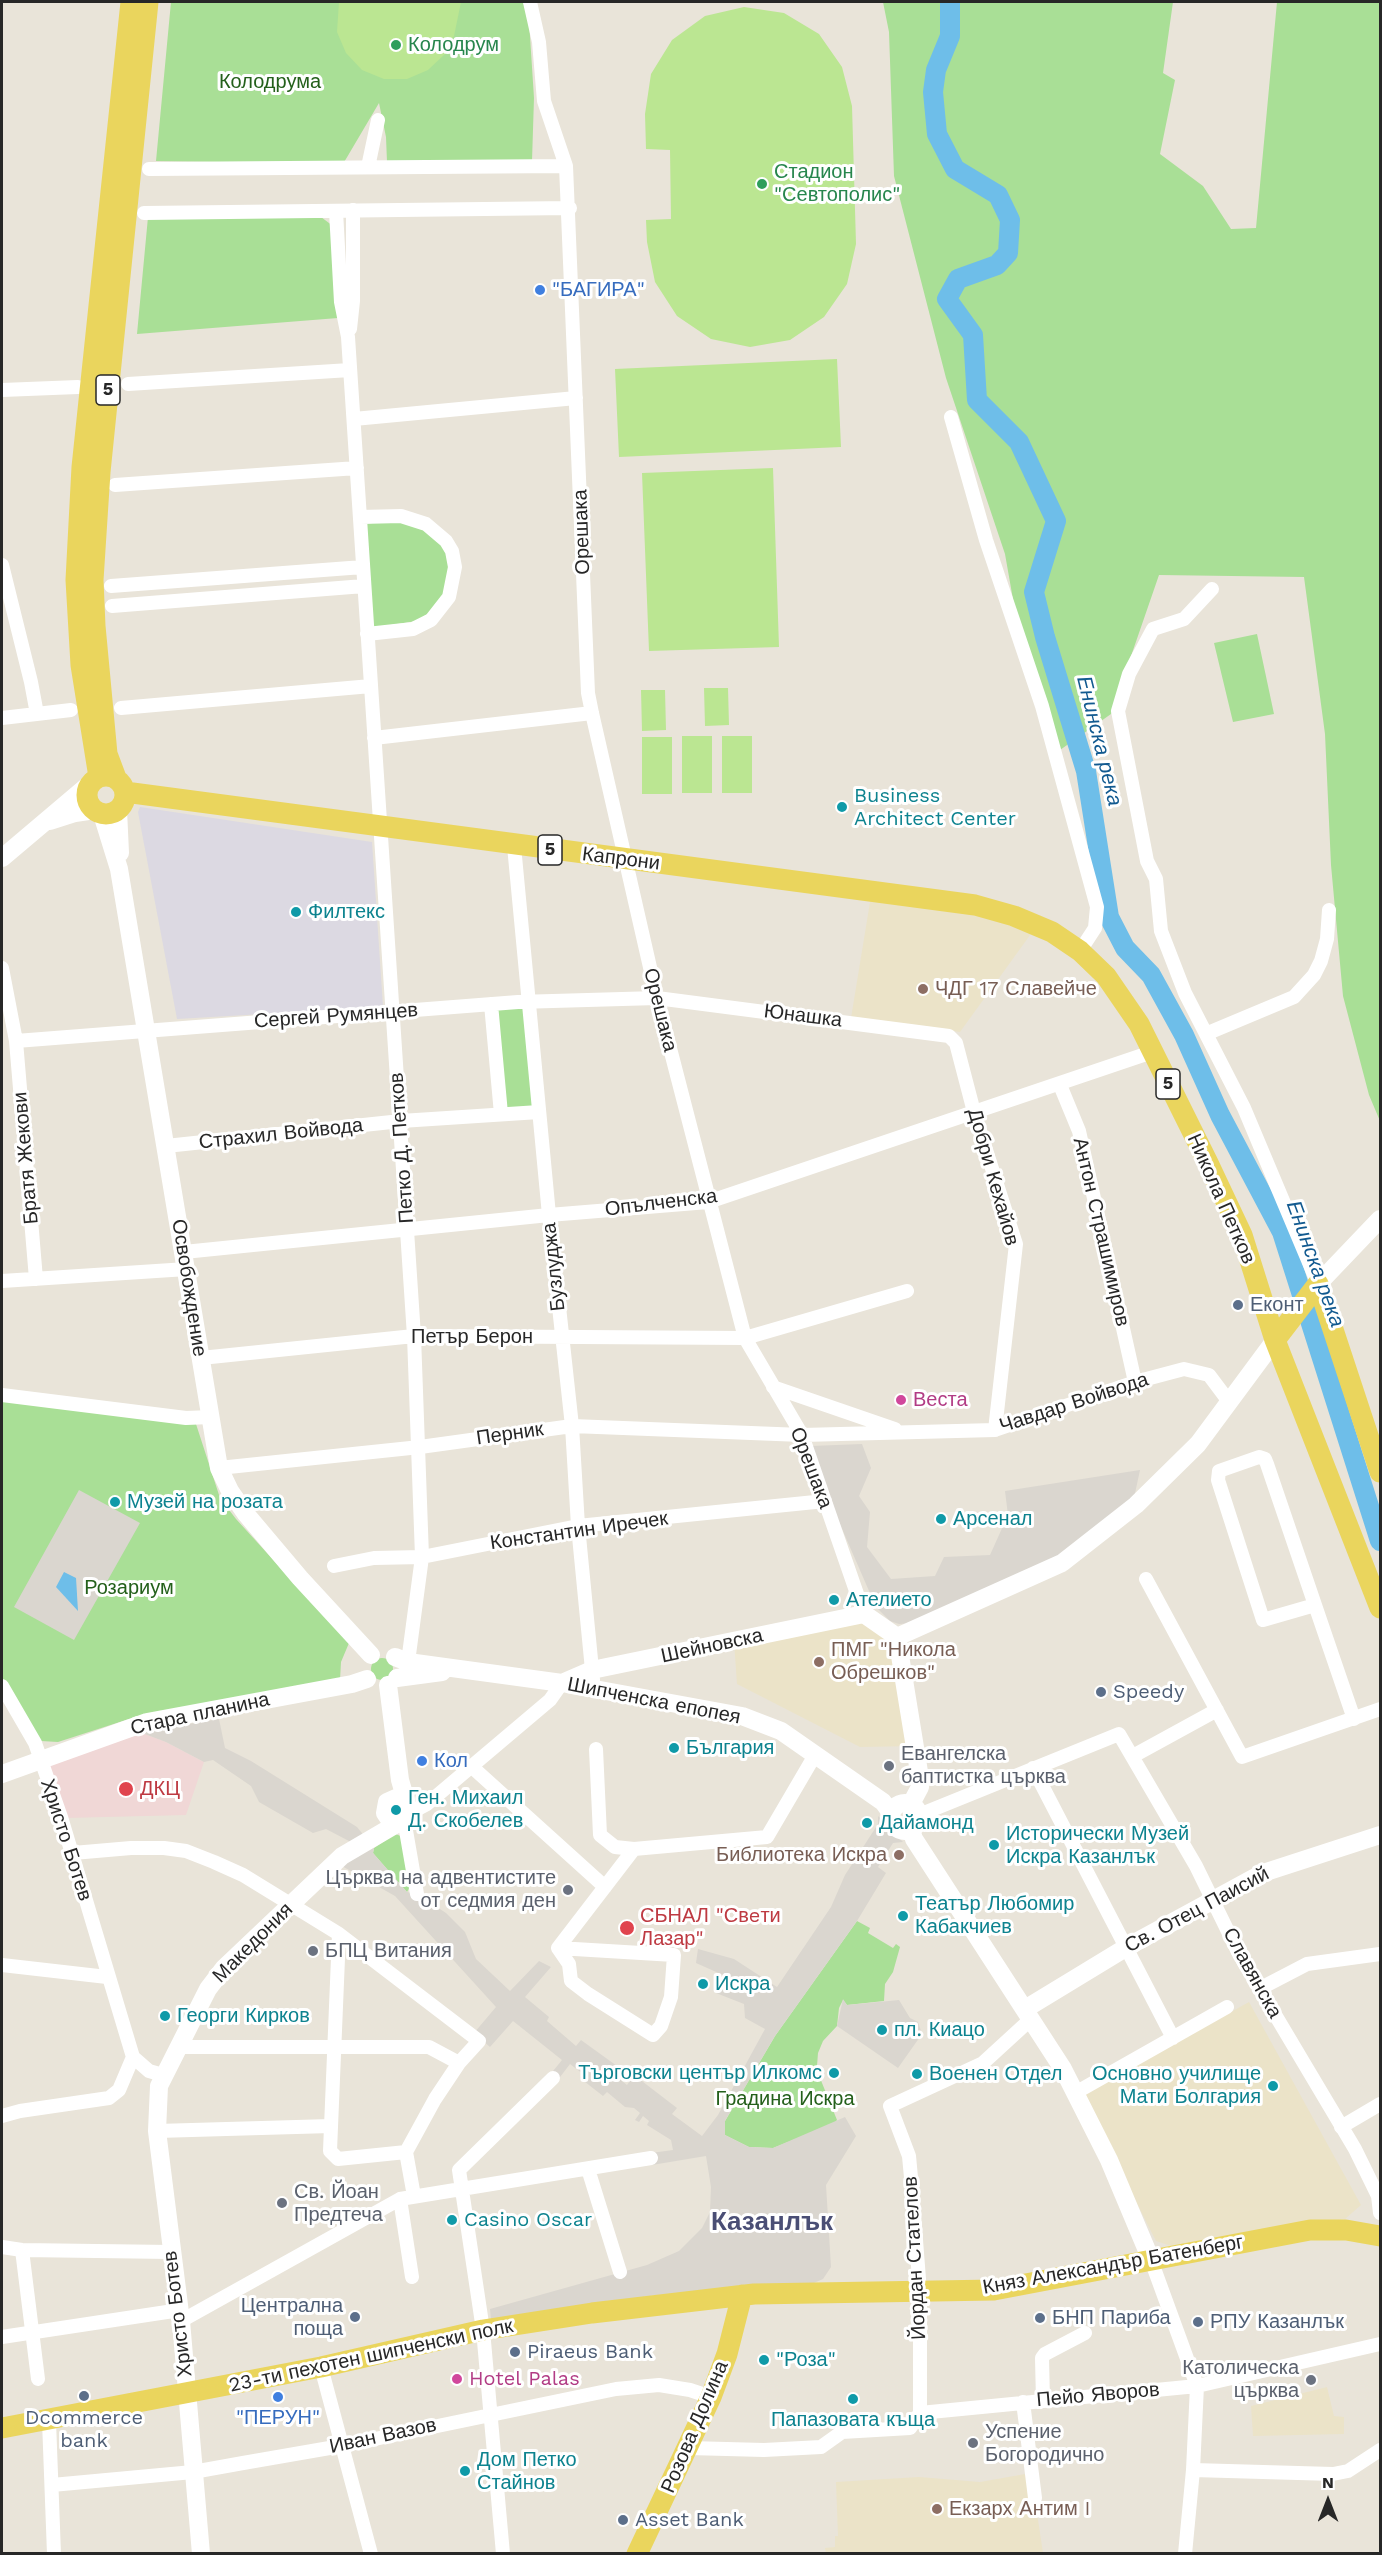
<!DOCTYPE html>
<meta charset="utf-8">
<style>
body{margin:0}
#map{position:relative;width:1382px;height:2555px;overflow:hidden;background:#e9e4d9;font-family:"Work Sans",sans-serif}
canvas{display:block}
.frame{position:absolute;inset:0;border:3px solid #272727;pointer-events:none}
.north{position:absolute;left:1298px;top:2471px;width:60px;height:60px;-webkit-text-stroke:4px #fff;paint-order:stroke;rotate:0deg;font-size:16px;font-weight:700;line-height:24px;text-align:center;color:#272727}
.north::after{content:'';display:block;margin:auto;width:21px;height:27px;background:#272727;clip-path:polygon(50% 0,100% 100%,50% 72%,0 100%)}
</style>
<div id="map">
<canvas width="1382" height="2555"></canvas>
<div class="frame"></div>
<div class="north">N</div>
</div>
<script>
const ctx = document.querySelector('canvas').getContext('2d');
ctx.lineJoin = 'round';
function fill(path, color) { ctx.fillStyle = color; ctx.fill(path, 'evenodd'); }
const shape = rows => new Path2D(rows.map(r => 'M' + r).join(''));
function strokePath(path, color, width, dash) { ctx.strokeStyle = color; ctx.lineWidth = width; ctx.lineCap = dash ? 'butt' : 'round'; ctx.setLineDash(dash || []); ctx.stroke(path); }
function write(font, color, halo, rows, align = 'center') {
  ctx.font = font + ' "Work Sans",sans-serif'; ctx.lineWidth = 6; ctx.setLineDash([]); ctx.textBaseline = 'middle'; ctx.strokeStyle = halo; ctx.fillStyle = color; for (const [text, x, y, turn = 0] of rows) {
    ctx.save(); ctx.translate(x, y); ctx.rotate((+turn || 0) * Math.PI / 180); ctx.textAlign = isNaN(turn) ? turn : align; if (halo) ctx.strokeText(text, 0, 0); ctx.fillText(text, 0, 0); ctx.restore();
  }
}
fill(shape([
 [140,807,372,842,383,1007,177,1019,138,812]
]), '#dcd9e2');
fill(shape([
 [871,896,970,910,1033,931,960,1032,851,1018],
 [864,1614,897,1637,916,1746,860,1747,737,1684,734,1641],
 [1249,2002,1361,2205,1345,2219,1171,2246,1156,2241,1082,2095],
 [1327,2387,1334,2416,1344,2417,1344,2434,1253,2436,1251,2406],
 [1031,2473,1043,2553,826,2554,825,2548,835,2547,835,2536,838,2536,836,2482,919,2477,980,2482]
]), '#ebe3c8');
fill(shape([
 [142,1733,166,1742,204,1762,186,1815,66,1818,48,1764]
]), '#f0d7d6');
fill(shape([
 [171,2,523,2,529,21,534,98,532,161,387,162,386,137,379,103,343,164,156,161],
 [883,2,1173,2,1163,73,1175,80,1160,154,1203,186,1231,229,1256,228,1277,2,1380,2,1380,1121,1369,1095,1343,996,1331,865,1325,734,1304,577,1159,575,1111,714,1060,750,1014,605,1005,554,946,378,894,176,889,32],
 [148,217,321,217,333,226,338,318,137,334],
 [389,521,418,525,446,547,450,569,447,590,436,608,417,621,371,628,364,524],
 [1257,634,1274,714,1233,722,1214,643],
 [526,1007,536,1106,503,1109,494,1010],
 [2,1401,196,1424,220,1498,236,1519,349,1643,341,1662,340,1680,158,1713,126,1720,58,1742,41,1741,2,1680],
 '371 1669a11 11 0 1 1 22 0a11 11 0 1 1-22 0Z',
 [395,1834,401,1836,412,1883,407,1892,373,1853,374,1848],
 [857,1921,870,1928,868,1933,893,1948,896,1944,900,1947,893,1972,885,1984,884,2001,847,2005,843,2000,839,2008,837,2026,823,2041,818,2053,817,2066,820,2078,837,2120,834,2124,773,2148,749,2147,725,2135,725,2121,775,2036]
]), '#a9df96');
fill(shape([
 [339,2,461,2,454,36,445,54,428,70,407,79,384,79,362,70,346,53,337,32],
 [744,7,784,13,819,34,842,67,852,106,856,244,847,284,824,317,790,340,750,347,711,339,677,316,655,282,647,242,646,220,671,219,670,150,646,149,645,114,651,74,672,40,705,16],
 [837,359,841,447,619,457,615,369],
 [773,468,779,647,649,651,642,473],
 [704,688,728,688,729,725,705,726],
 [641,690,665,690,666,730,642,731],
 [682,736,712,736,712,793,682,793],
 [722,736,752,736,752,793,722,793],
 [642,737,672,737,672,794,642,794]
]), '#bbe692');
fill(shape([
 [862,1444,871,1468,859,1496,870,1512,867,1547,891,1579,935,1576,944,1557,990,1555,1008,1515,1005,1491,1140,1470,1134,1498,1059,1556,913,1623,899,1624,890,1621,876,1607,829,1499,811,1446],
 [79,1490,140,1523,74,1640,14,1607],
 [158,1713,171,1727,219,1719,225,1748,251,1761,357,1827,374,1848,373,1853,407,1892,417,1894,446,1913,465,1932,476,1959,510,1991,539,1961,551,1967,525,1997,549,2017,547,2021,576,2046,581,2040,617,2066,612,2073,627,2085,634,2075,677,2108,672,2114,702,2136,718,2115,765,2029,745,2018,744,2004,716,1993,723,1975,696,1963,698,1949,734,1959,777,1987,831,1907,845,1875,878,1824,878,1816,903,1842,893,1843,878,1867,886,1873,857,1921,775,2036,725,2121,725,2135,749,2147,773,2148,845,2117,856,2136,826,2185,831,2267,823,2279,809,2285,694,2295,657,2295,491,2320,490,2309,647,2265,679,2251,702,2228,710,2212,711,2187,706,2156,652,2165,651,2153,673,2150,671,2140,647,2125,649,2121,643,2116,639,2122,635,2120,640,2113,634,2108,625,2107,607,2092,603,2096,580,2078,583,2074,570,2064,557,2081,549,2076,562,2060,513,2021,490,2047,474,2033,496,2007,395,1896,333,1861,349,1846,349,1841,326,1829,313,1833,259,1802,251,1786,213,1760,204,1762,166,1742,142,1733,126,1720],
 [843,1999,847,2005,899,2000,910,2018,918,2022,922,2034,898,2068,837,2026]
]), '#dad6cf');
fill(shape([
 [64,1572,76,1578,78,1611,56,1587]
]), '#6ebee9');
strokePath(shape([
 [950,2,950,36,936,70,933,92,937,134,955,169,998,195,1010,220,1008,253,997,265,958,279,947,299,973,335,977,400,1019,442,1056,521,1034,592,1045,637,1086,771,1109,917,1125,948,1151,975,1184,1035,1220,1115,1282,1232,1380,1541]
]), '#6ebee9', 20);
strokePath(shape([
 [530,2,539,42,544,101,566,166,588,693,592,713,657,998,745,1338,802,1435,864,1614],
 [368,167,378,120],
 [149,169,566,166],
 [336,211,341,302,348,337,414,1336,422,1557,408,1662],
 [144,213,570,208],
 [350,329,353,301,353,210],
 [128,384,350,370],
 [2,390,78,387],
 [951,417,986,540,1042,706,1097,907,1095,928,1080,951],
 [354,419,576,398],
 [115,485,357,468],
 [360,517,401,516,426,524,446,541,452,551,455,567,449,597,431,620,413,629,367,634],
 [2,565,31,682,37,714],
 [111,586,363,567],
 [1212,589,1184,619,1153,629,1129,674,1118,711,1147,861,1156,879,1161,931,1185,993,1244,1108,1318,1284],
 [112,606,364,586],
 [121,708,371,686],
 [2,718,71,710],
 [374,738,592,713],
 [514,846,549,1215,572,1426,578,1526,593,1680],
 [2,968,16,1041,36,1279],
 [491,1004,501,1114],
 [1208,1033,1294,997,1314,975,1321,961,1327,939,1329,910],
 [16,1041,518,1002,657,998,949,1036,956,1043,974,1112,1016,1244,995,1430],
 [1060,1085,1079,1131,1135,1382],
 [166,1146,401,1121,539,1112],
 [184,1252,549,1215,708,1202,1152,1052],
 [2,1281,187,1269],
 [201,1358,414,1336,745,1338,907,1291],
 [773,1387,895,1429],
 [2,1395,186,1418,211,1417],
 [219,1468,420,1447,572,1426,802,1435,995,1430,1135,1382,1184,1369,1209,1375,1230,1403],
 [334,1566,374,1558,422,1557,578,1526,825,1501],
 [1146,1579,1242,1757,1380,1709],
 [1315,1605,1263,1620,1218,1480,1219,1471,1259,1457,1265,1459,1267,1464,1315,1605,1354,1719],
 [2,1686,35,1743,61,1817,133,2057,149,2071,163,2075],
 [596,1749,600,1835,615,1847,634,1849],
 [1133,1756,1217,1710],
 [471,1766,605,1887],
 [1033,1768,1173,2038],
 [408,1814,427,1804,550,1700,562,1683],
 [919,1815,1119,1734,1196,1866,1239,1954,1355,2149,1378,2196,1380,2213],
 [404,1819,417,1894],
 [73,1853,131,1848,164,1848,186,1851,214,1862,243,1875,339,1934,479,2041,459,2063,435,2099,406,2152,414,2196],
 [339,1934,330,2151,338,2159,406,2152],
 [558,1948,634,1849,767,1837,815,1755],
 [558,1948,674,1955,671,1997,661,2026,653,2035,588,1994,571,1981,569,1964,558,1948],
 [2,1965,107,1977],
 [1259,1989,1307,1964,1380,1954],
 [178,2047,429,2047,459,2063],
 [1075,2093,1227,2007],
 [2,2116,20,2111,109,2098,119,2090,133,2057],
 [1341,2127,1380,2104],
 [157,2131,331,2126],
 [588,2169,620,2272],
 [400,2199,412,2277],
 [2,2247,22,2250,171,2252],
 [22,2250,38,2379],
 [1151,2260,1197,2386,1193,2470,1185,2554],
 [181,2321,400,2199,651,2158],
 [2,2337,180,2310],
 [321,2367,371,2554],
 [1043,2401,1042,2358,1045,2354,1085,2333],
 [1023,2402,1035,2498],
 [920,2413,920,2292,912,2188,909,2156,890,2106,983,2063,1031,2019],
 [920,2413,1197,2386,1380,2344],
 [49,2421,54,2554],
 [689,2448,764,2450,821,2447,842,2432,910,2428,920,2413],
 [1193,2470,1333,2474,1348,2471,1380,2450],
 [52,2485,193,2472,243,2463,341,2446,616,2389,659,2385,690,2390,711,2397],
 [503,2554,483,2330,459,2170,553,2078]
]), '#fff', 14);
strokePath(shape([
 [118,810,120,853],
 [102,814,119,869,219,1468,230,1491,246,1514,300,1578,371,1655],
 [50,821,75,813,95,810],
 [2,858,92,782],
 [1318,1284,1380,1219],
 [897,1637,1062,1563,1136,1505,1198,1444,1275,1340],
 [395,1657,408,1662,562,1683,742,1716,781,1731,883,1802,891,1813],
 [397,1678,442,1672],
 [562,1683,592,1670,864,1614,897,1637,919,1772,920,1787,911,1804],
 [388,1685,400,1780,409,1811,402,1821,389,1819,385,1813,387,1802,396,1798,404,1801],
 [2,1774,147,1722,352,1684,367,1679],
 '891 1817a14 14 0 1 1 28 0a14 14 0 1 1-28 0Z',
 [911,1829,914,1839,1063,2069,1109,2160,1151,2260],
 [1025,2009,1127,1947,1263,1873,1380,1835],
 [201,2554,181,2321,157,2131,159,2086,208,1989,224,1968,342,1856,400,1822]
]), '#fff', 18);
strokePath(shape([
 '87 795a19 19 0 1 1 38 0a19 19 0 1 1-38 0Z',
 [99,777,81,665,76,580,82,467,131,2],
 [116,778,107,754,95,626,93,580,100,472,148,2],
 [125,792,975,905,1014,916,1052,932,1080,951,1106,976,1139,1024,1208,1163,1242,1235,1275,1340,1380,1608],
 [1318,1284,1380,1472],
 [1275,1340,1318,1284],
 [2,2428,321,2367,483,2330,592,2313,754,2294,994,2290,1310,2230,1346,2230,1380,2236],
 [637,2554,711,2397,727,2354,742,2295]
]), '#ead55d', 21);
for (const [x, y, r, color] of [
 [396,45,6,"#2e9e5b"],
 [762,184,6,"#2e9e5b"],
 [540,290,6,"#3f7fe0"],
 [842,807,6,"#0f9aa8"],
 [296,912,6,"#0f9aa8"],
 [923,989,6,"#8d6e63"],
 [1238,1305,6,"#5c6f8a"],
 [901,1400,6,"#d1479c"],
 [115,1502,6,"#0f9aa8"],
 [941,1519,6,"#0f9aa8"],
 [834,1600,6,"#0f9aa8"],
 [819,1662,6,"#8d6e63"],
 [1101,1692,6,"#5c6f8a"],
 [674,1748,6,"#0f9aa8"],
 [422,1761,6,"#3f7fe0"],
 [889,1766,6,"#6b7280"],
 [126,1789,8,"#e0444e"],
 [396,1810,6,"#0f9aa8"],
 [867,1823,6,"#0f9aa8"],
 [994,1845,6,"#0f9aa8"],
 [899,1855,6,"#8d6e63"],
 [568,1890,6,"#6b7280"],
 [903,1916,6,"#0f9aa8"],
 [627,1928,8,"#e0444e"],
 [313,1951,6,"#6b7280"],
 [703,1984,6,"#0f9aa8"],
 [165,2016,6,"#0f9aa8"],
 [882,2030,6,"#0f9aa8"],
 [834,2073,6,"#0f9aa8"],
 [917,2074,6,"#0f9aa8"],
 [1273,2086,6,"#0f9aa8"],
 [282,2203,6,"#6b7280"],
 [452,2220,6,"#0f9aa8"],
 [355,2317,6,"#5c6f8a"],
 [1040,2318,6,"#5c6f8a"],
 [1198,2322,6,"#5c6f8a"],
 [515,2352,6,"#5c6f8a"],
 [764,2360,6,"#0f9aa8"],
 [457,2379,6,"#d1479c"],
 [1311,2380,6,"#6b7280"],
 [84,2396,6,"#5c6f8a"],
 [278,2397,6,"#3f7fe0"],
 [853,2399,6,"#0f9aa8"],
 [973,2443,6,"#6b7280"],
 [465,2471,6,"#0f9aa8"],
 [937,2509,6,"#8d6e63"],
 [623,2520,6,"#5c6f8a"]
]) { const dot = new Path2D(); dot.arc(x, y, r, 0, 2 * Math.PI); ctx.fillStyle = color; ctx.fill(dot); strokePath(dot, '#fff', 2); }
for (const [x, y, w] of [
 [108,390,24],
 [550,850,24],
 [1168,1084,24]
]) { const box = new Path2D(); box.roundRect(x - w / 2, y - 15, w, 30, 4.5); ctx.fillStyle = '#fff'; ctx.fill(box); strokePath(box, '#272727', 1.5); }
write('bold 18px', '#272727', null, [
 ["5",108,390],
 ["5",550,850],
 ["5",1168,1084]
]);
write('20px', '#27864d', '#fff', [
 ["Колодрум",408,45],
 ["Стадион",774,172],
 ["\"Севтополис\"",774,195]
], 'left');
write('20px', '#24601b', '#fff', [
 ["Колодрума",270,82],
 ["Розариум",129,1588],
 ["Градина Искра",785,2099]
]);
write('20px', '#366cbe', '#fff', [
 ["\"БАГИРА\"",552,290],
 ["Кол",434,1761],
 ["\"ПЕРУН\"",278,2418,"center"]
], 'left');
write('20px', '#272727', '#fff', [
 ["Орешака",582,532,-92],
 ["Капрони",621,859,7],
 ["Орешака",660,1010,76],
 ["Сергей Румянцев",336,1016,-4],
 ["Юнашка",803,1016,7],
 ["Страхил Войвода",281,1134,-6],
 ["Петко Д. Петков",402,1148,-94],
 ["Братя Жекови",26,1158,-95],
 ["Добри Кехайов",993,1177,74],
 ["Никола Петков",1221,1199,66],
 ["Опълченска",661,1203,-7],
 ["Антон Страшимиров",1101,1232,77],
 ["Бузлуджа",554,1267,-96],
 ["Освобождение",189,1288,81],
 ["Петър Берон",472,1337],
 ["Чавдар Войвода",1074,1403,-18],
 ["Перник",510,1434,-8],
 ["Орешака",811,1468,69],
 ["Константин Иречек",579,1531,-8],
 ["Шейновска",712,1646,-12],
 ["Шипченска епопея",654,1701,11],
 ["Стара планина",200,1714,-12],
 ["Христо Ботев",66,1840,72],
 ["Св. Отец Паисий",1197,1910,-28],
 ["Македония",253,1943,-45],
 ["Славянска",1252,1973,61],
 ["Йордан Стателов",915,2258,-93],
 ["Княз Александър Батенберг",1113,2265,-10],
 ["Христо Ботев",178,2314,-97],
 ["23-ти пехотен шипченски полк",371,2356,-12],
 ["Пейо Яворов",1098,2395,-5],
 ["Розова Долина",695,2427,-67],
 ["Иван Вазов",383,2436,-12]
]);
write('20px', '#0d838f', '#fff', [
 ["Business",854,796],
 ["Architect Center",854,819],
 ["Филтекс",308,912],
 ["Музей на розата",127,1502],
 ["Арсенал",953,1519],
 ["Ателието",846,1600],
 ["България",686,1748],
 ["Ген. Михаил",408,1798],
 ["Д. Скобелев",408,1821],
 ["Дайамонд",879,1823],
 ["Исторически Музей",1006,1834],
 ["Искра Казанлък",1006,1857],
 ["Театър Любомир",915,1904],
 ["Кабакчиев",915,1927],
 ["Искра",715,1984],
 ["Георги Кирков",177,2016],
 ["пл. Киацо",894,2030],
 ["Търговски център Илкомс",822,2073,"right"],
 ["Военен Отдел",929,2074],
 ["Основно училище",1261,2074,"right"],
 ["Мати Болгария",1261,2097,"right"],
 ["Casino Oscar",464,2220],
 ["\"Роза\"",776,2360],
 ["Папазовата къща",853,2420,"center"],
 ["Дом Петко",477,2460],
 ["Стайнов",477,2483]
], 'left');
write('20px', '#785e54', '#fff', [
 ["ЧДГ 17 Славейче",935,989],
 ["ПМГ \"Никола",831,1650],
 ["Обрешков\"",831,1673],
 ["Библиотека Искра",887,1855,"right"],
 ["Екзарх Антим I",949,2509]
], 'left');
write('20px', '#4e5e75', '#fff', [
 ["Еконт",1250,1305],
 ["Speedy",1113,1692],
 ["Централна",343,2306,"right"],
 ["поща",343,2329,"right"],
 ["БНП Париба",1052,2318],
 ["РПУ Казанлък",1210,2322],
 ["Piraeus Bank",527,2352],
 ["Dcommerce",84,2418,"center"],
 ["bank",84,2441,"center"],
 ["Asset Bank",635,2520]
], 'left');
write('20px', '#b23c85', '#fff', [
 ["Веста",913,1400],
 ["Hotel Palas",469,2379]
], 'left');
write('20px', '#5b616d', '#fff', [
 ["Евангелска",901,1754],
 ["баптистка църква",901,1777],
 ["Църква на адвентистите",556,1878,"right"],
 ["от седмия ден",556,1901,"right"],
 ["БПЦ Витания",325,1951],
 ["Св. Йоан",294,2192],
 ["Предтеча",294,2215],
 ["Католическа",1299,2368,"right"],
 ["църква",1299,2391,"right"],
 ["Успение",985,2432],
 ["Богородично",985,2455]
], 'left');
write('20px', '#be3a42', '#fff', [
 ["ДКЦ",140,1789],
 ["СБНАЛ \"Свeти",640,1916],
 ["Лазар\"",640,1939]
], 'left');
write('italic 21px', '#125a90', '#fff', [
 ["Енинска река",1099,741,76],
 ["Енинска река",1315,1264,70]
]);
write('bold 26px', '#4a4e75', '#fff', [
 ["Казанлък",772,2222]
]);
</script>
